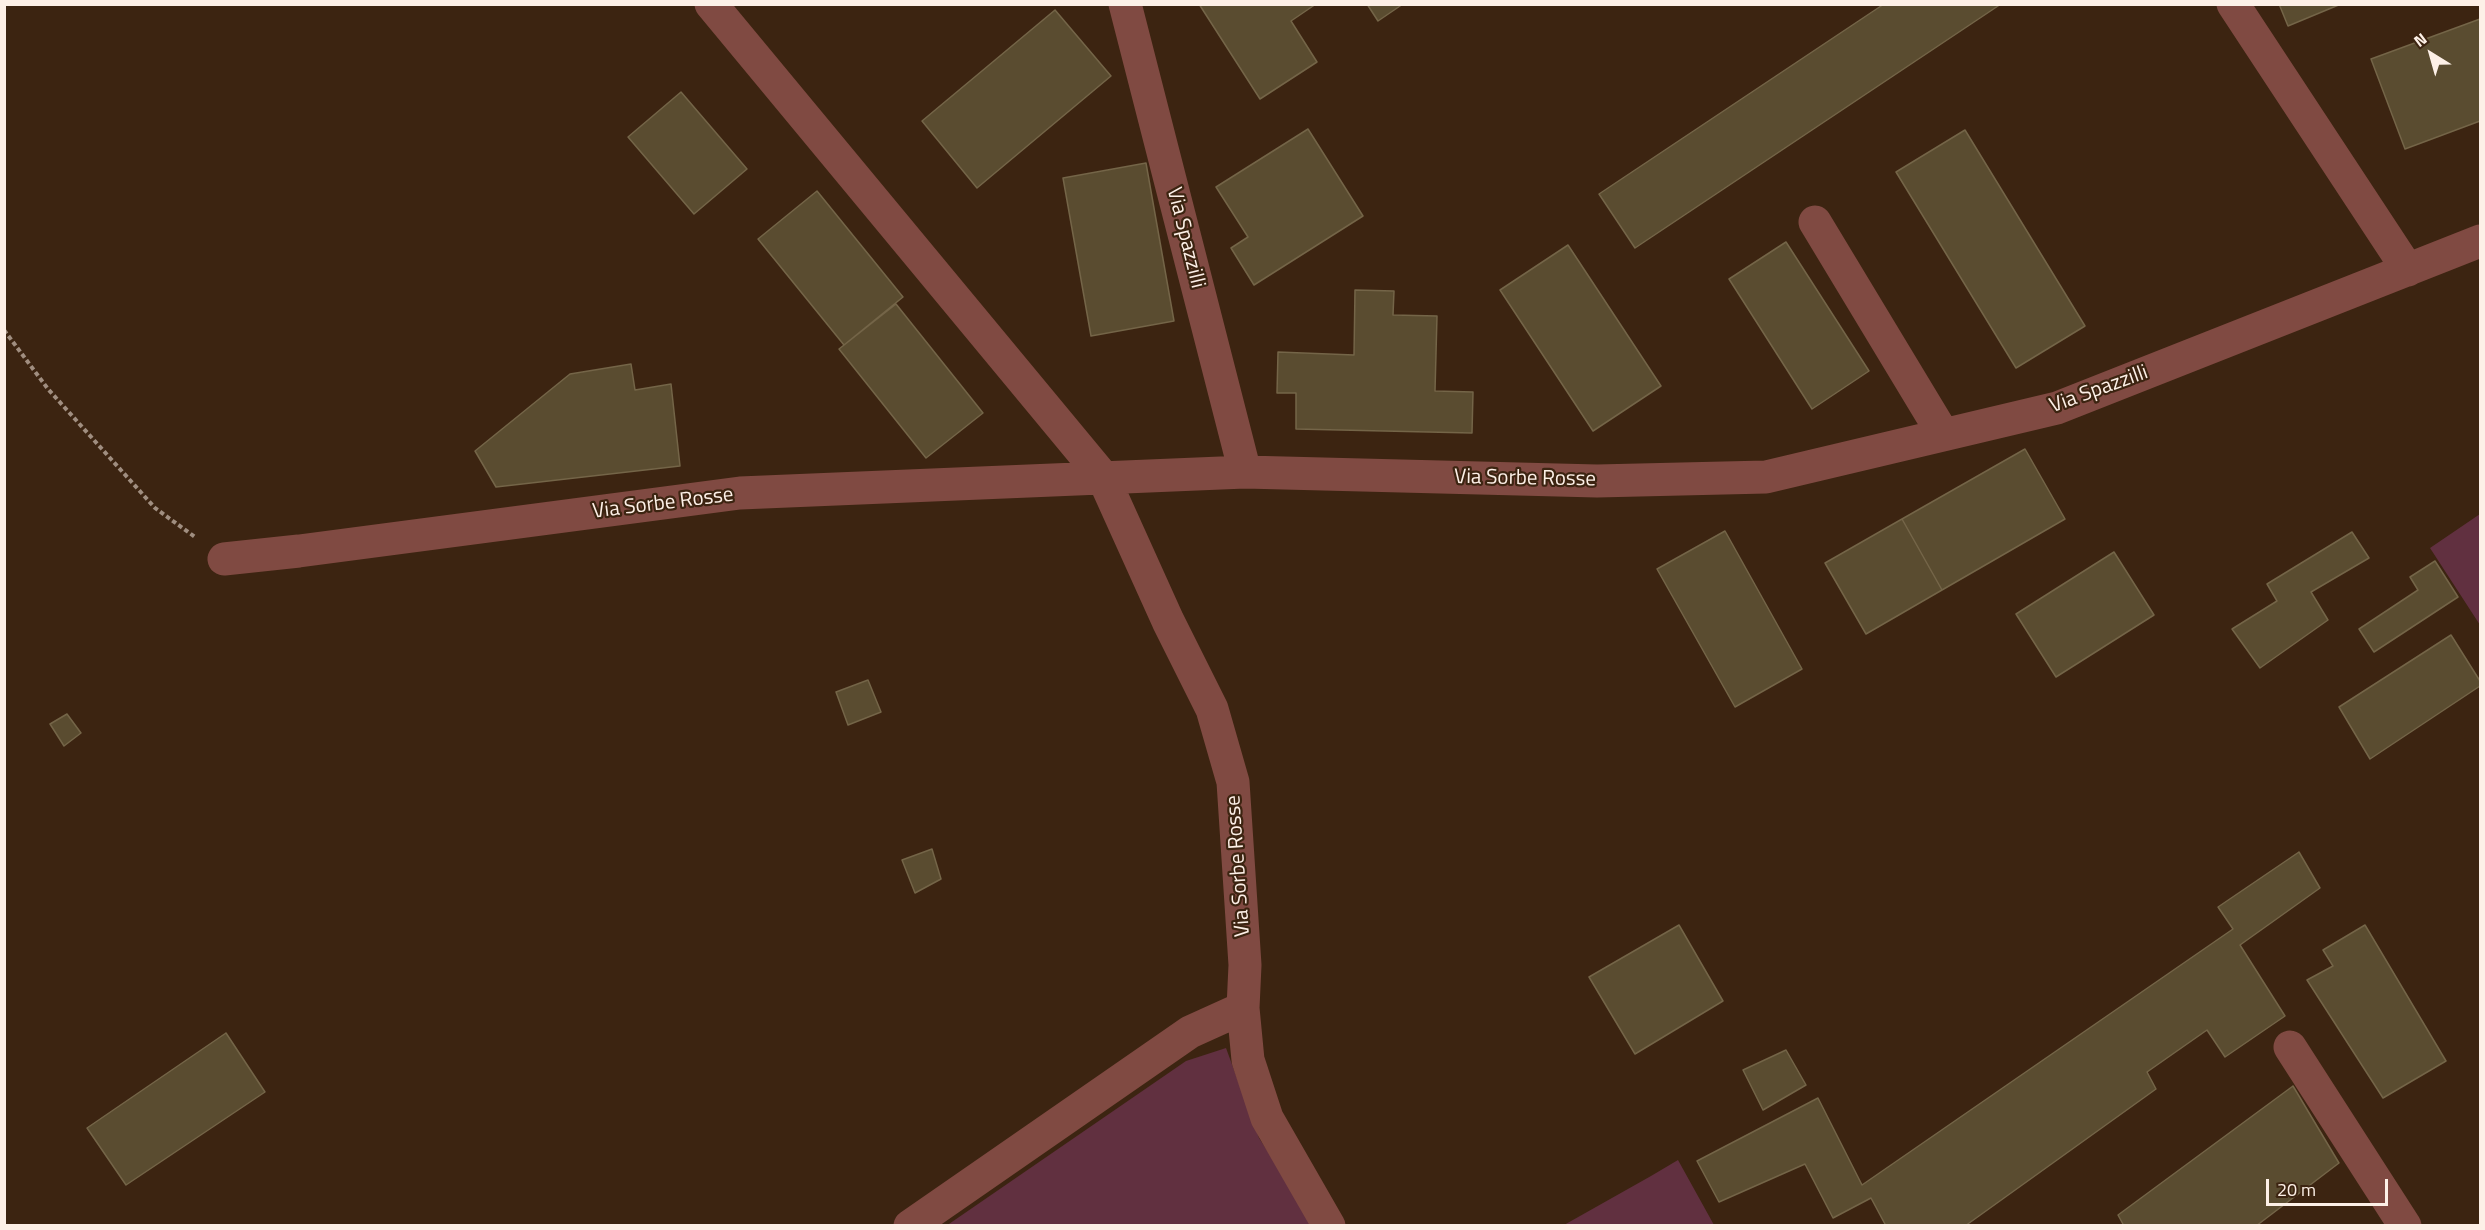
<!DOCTYPE html>
<style>
body{margin:0}
#map{position:relative;width:2485px;height:1230px;overflow:hidden;background:#3c2411;font-family:"Titillium Web",sans-serif}
canvas{display:block}
.frame{position:absolute;inset:0;border:6px solid #fdf0e7;pointer-events:none}
.north{position:absolute;left:2401px;top:24px;width:60px;height:60px;-webkit-text-stroke:4px #3c2411;paint-order:stroke;rotate:323deg;font-size:16px;font-weight:700;line-height:24px;text-align:center;color:#fdf0e7}
.north::after{content:'';display:block;margin:auto;width:21px;height:27px;background:#fdf0e7;clip-path:polygon(50% 0,100% 100%,50% 72%,0 100%)}
.scale{position:absolute;left:2266px;top:1179px;width:122px;height:27px;box-sizing:border-box;border:3px solid #fdf0e7;border-top:0;padding-left:8px;font-size:18px;line-height:21px;white-space:nowrap;color:#fdf0e7;-webkit-text-stroke:4px #3c2411;paint-order:stroke}
</style>
<div id="map">
<canvas width="2485" height="1230"></canvas>
<div class="frame"></div>
<div class="north">N</div>
<div class="scale">20 m</div>
</div>
<script>
const ctx = document.querySelector('canvas').getContext('2d');
ctx.lineJoin = 'round';
function fill(path, color) { ctx.fillStyle = color; ctx.fill(path, 'evenodd'); }
const shape = rows => new Path2D(rows.map(r => 'M' + r).join(''));
function strokePath(path, color, width, dash) { ctx.strokeStyle = color; ctx.lineWidth = width; ctx.lineCap = dash ? 'butt' : 'round'; ctx.setLineDash(dash || []); ctx.stroke(path); }
function write(font, color, halo, rows, align = 'center') {
  ctx.font = font + ' "Titillium Web",sans-serif'; ctx.lineWidth = 4.5; ctx.setLineDash([]); ctx.textBaseline = 'middle'; ctx.strokeStyle = halo; ctx.fillStyle = color; for (const [text, x, y, turn = 0] of rows) {
    ctx.save(); ctx.translate(x, y); ctx.rotate((+turn || 0) * Math.PI / 180); ctx.textAlign = isNaN(turn) ? turn : align; if (halo) ctx.strokeText(text, 0, 0); ctx.fillText(text, 0, 0); ctx.restore();
  }
}
fill(shape([
 [2480,514,2480,625,2430,548],
 [1226,1048,1259,1138,1316,1225,946,1226,1186,1061],
 [1678,1160,1714,1225,1564,1225,1651,1176]
]), '#613040');
const building = shape([
 [1199,4,1316,4,1291,21,1317,62,1260,99,1199,4],
 [1367,4,1403,4,1378,21,1367,4],
 [1884,4,2001,4,1635,248,1599,194,1884,4],
 [2279,4,2341,4,2288,26,2279,4],
 [1055,10,1111,76,977,188,922,121,1055,10],
 [2480,19,2480,121,2405,149,2371,59,2480,19],
 [681,92,747,169,694,214,628,137,681,92],
 [1308,129,1363,216,1254,285,1231,248,1248,237,1216,187,1308,129],
 [1965,130,2085,326,2016,368,1896,172,1965,130],
 [1146,163,1174,321,1091,336,1063,178,1146,163],
 [817,191,903,297,844,345,758,239,817,191],
 [1786,242,1869,371,1812,409,1729,279,1786,242],
 [1568,245,1661,386,1593,431,1500,290,1568,245],
 [1355,290,1394,291,1393,315,1437,316,1435,391,1473,392,1472,433,1296,429,1296,393,1277,393,1278,352,1354,355,1355,290],
 [896,304,983,413,926,458,839,349,896,304],
 [631,364,635,390,671,384,680,466,496,487,475,451,570,374,631,364],
 [2025,449,2065,519,1942,590,1902,519,2025,449],
 [1902,519,1942,590,1866,634,1825,563,1902,519],
 [1725,531,1802,669,1735,707,1657,569,1725,531],
 [2352,532,2369,558,2311,592,2328,620,2260,668,2232,629,2277,601,2267,584,2352,532],
 [2114,552,2154,615,2056,677,2016,614,2114,552],
 [2435,561,2458,597,2374,652,2359,629,2418,590,2410,577,2435,561],
 [2451,635,2480,681,2480,686,2370,759,2339,707,2451,635],
 [868,680,881,712,848,725,836,692,868,680],
 [67,714,81,733,64,746,50,724,67,714],
 [932,849,941,879,915,893,902,860,932,849],
 [2299,852,2320,888,2240,945,2285,1016,2225,1057,2207,1030,2147,1072,2156,1089,1965,1226,1886,1226,1871,1198,1833,1218,1805,1164,1719,1202,1697,1161,1818,1098,1862,1185,2233,929,2218,907,2299,852],
 [1679,925,1723,1001,1635,1054,1589,977,1679,925],
 [2365,925,2446,1061,2383,1098,2307,980,2333,966,2323,950,2365,925],
 [226,1033,265,1092,126,1185,87,1128,226,1033],
 [1786,1050,1806,1085,1763,1110,1743,1070,1786,1050],
 [2293,1086,2339,1163,2256,1226,2124,1226,2118,1215,2293,1086]
]);
fill(building, '#5a4c30');
strokePath(building, '#746548', 1.5);
strokePath(shape([
 [4,330,48,389,155,508,195,537]
]), '#a08e80', 4, [4.5, 3]);
strokePath(shape([
 [711,4,1103,477,1168,621,1212,709,1233,782,1245,965,1243,1008,1248,1060,1267,1118,1329,1226],
 [1125,4,1245,472],
 [2233,4,2408,270],
 [1815,222,1943,434],
 [224,559,299,551,740,493,1245,472,1597,481,1766,477,2057,408,2480,241],
 [2290,1047,2405,1226],
 [910,1226,1190,1032,1243,1008]
]), '#804a42', 33);
write('21px', '#fdf0e7', '#3c2411', [
 ["Via Spazzilli",1185,238,76],
 ["Via Spazzilli",2099,390,-20],
 ["Via Sorbe Rosse",1525,479,1],
 ["Via Sorbe Rosse",663,504,-7],
 ["Via Sorbe Rosse",1239,866,-94]
]);
</script>
